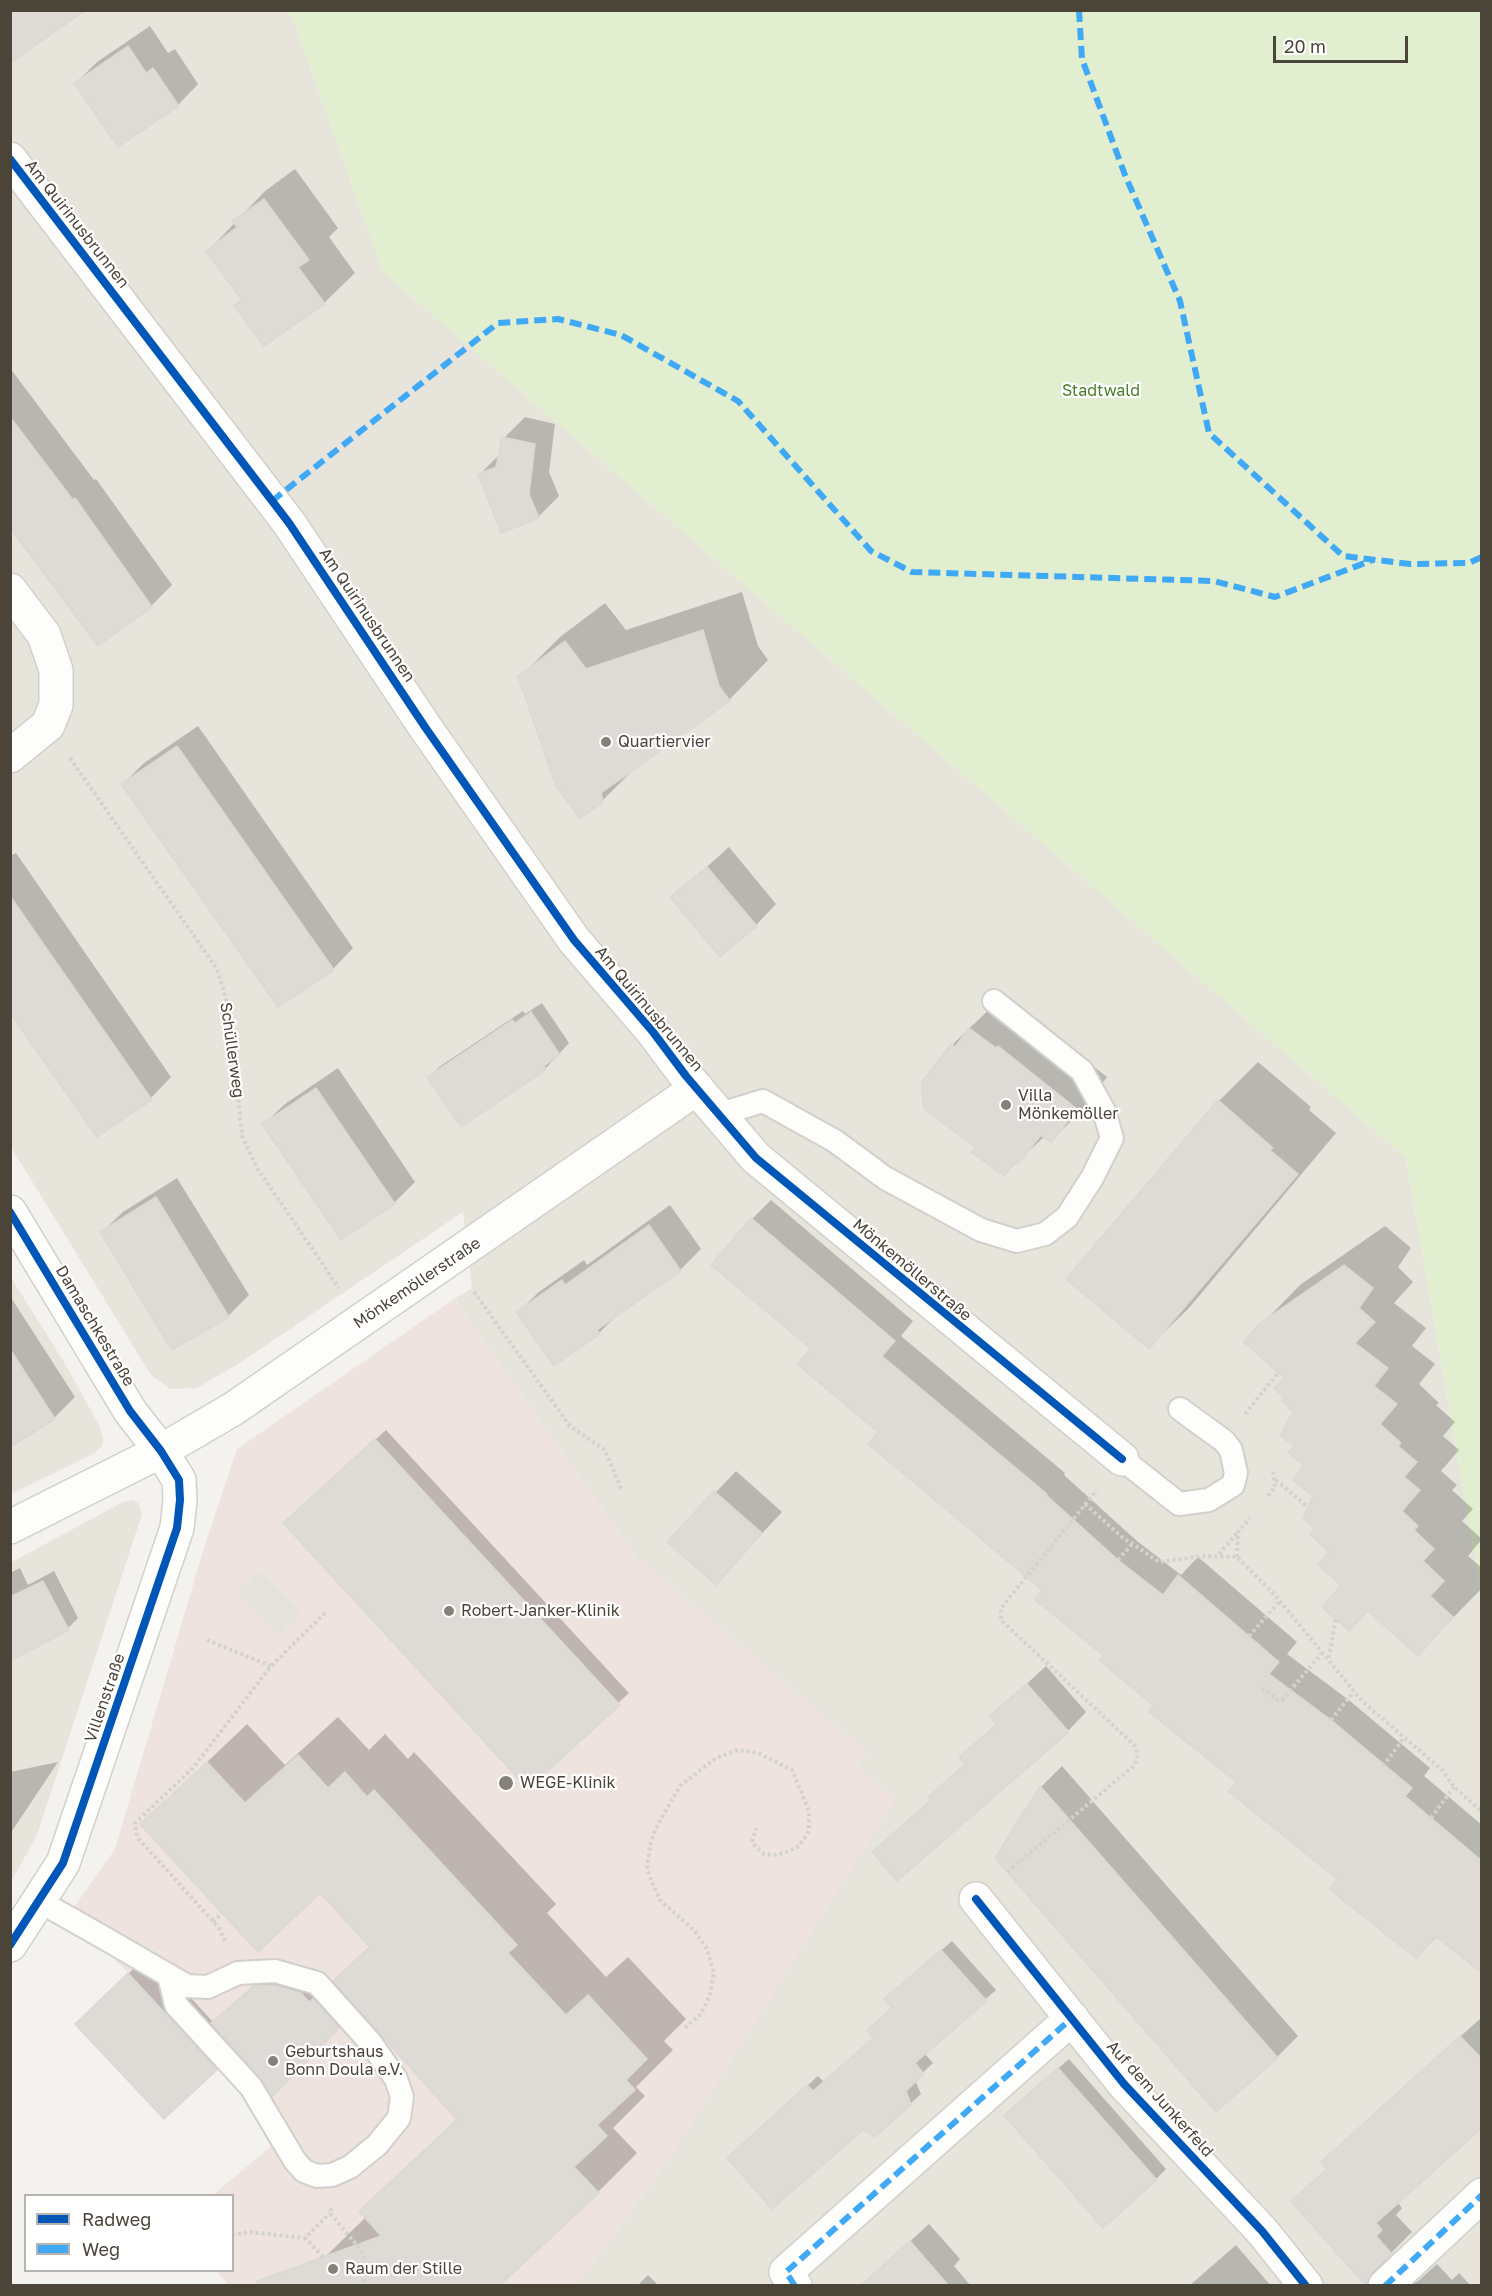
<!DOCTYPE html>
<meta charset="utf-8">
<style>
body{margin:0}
#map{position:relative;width:1492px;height:2296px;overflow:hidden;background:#f4f2ee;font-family:"Golos Text",sans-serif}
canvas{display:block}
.frame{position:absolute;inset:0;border:12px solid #4b4439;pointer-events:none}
.legend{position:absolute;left:24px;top:2194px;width:210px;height:78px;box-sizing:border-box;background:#fff;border:2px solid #b7b4b0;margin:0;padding:8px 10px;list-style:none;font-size:18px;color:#4b4439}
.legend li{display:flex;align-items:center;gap:12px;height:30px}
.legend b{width:30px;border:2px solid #b7b4b0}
.scale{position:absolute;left:1273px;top:36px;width:135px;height:27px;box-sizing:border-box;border:3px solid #4b4439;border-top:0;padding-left:8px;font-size:18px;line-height:21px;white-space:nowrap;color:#4b4439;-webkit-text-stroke:4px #fff;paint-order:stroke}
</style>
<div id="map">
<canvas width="1492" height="2296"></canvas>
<div class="frame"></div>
<ul class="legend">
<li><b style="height:8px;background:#0057b8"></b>Radweg</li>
<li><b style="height:8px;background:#3fa9f5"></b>Weg</li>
</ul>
<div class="scale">20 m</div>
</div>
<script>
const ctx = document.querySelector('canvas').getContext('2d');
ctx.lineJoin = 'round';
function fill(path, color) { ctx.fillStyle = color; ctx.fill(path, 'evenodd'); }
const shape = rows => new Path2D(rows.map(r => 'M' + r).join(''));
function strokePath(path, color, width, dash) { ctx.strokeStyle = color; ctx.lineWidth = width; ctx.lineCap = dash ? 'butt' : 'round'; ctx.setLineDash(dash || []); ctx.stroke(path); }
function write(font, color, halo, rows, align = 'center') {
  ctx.font = font + ' "Golos Text",sans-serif'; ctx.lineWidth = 4.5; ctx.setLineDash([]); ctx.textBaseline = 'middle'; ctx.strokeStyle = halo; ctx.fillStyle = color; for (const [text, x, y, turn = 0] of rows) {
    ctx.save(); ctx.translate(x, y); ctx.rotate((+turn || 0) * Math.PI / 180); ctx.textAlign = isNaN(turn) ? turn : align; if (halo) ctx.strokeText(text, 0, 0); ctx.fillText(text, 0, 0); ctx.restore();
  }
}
fill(shape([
 [10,11,290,11,383,272,1406,1158,1481,1593,1481,2285,577,2285,674,2152,857,1767,867,1753,637,1558,454,1299,472,1288,463,1212,238,1364,197,1388,170,1389,151,1375,11,1147],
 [10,1276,64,1362,99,1425,103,1437,102,1446,95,1453,11,1494],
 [132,1500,138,1503,142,1514,37,1835,12,1880,10,1563,123,1502]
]), '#e7e4dc');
fill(shape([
 [454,1299,637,1558,868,1753,857,1767,896,1799,674,2152,577,2285,229,2285,216,2271,232,2270,232,2196,213,2195,288,2132,220,2068,70,1913,115,1849,204,1548,237,1449]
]), '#eee3df');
fill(shape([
 [290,11,1481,11,1481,1593,1406,1158,383,272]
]), '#e1eecf');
fill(shape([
 [260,1570,302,1613,279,1635,237,1592]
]), '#e6e3df');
fill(shape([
 [150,26,168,53,175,49,198,84,178,105,76,83,97,62],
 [295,169,338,228,329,237,355,273,324,303,236,306,243,298,208,251,265,191],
 [10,368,94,480,96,479,172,585,151,606,10,525],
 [525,417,555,424,549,472,559,496,538,517,479,475,500,454,504,438],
 [742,592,758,646,768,660,729,700,638,765,602,801,520,677,560,637,605,603,626,630],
 [198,726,353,948,333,969,123,784,144,763],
 [729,847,776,904,756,925,672,898],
 [16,853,171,1077,151,1098,10,1010,10,856],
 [1000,999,1029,1016,1107,1077,1082,1110,1051,1141,1045,1136,1004,1174,922,1084,952,1045],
 [542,1003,569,1043,545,1069,429,1077,439,1067,523,1011,525,1014],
 [1258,1062,1311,1107,1309,1110,1336,1133,1189,1308,1149,1347,1219,1101],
 [338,1068,415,1182,394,1203,342,1238,264,1124,285,1104],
 [177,1178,249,1295,228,1316,102,1232,123,1212],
 [771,1200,913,1321,901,1336,1065,1473,1064,1475,1137,1541,1181,1575,1198,1557,1297,1642,1287,1654,1350,1701,1430,1768,1424,1776,1482,1825,1482,1969,1437,1936,1417,1957,1239,1781,1157,1706,1045,1590,881,1432,813,1349,752,1219],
 [670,1205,701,1249,680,1270,620,1312,599,1333,518,1312,539,1292,584,1260,587,1265],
 [1385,1226,1411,1248,1398,1267,1413,1282,1394,1303,1426,1328,1412,1346,1435,1364,1419,1384,1439,1403,1436,1405,1455,1422,1443,1436,1459,1450,1441,1471,1457,1485,1452,1490,1473,1509,1462,1521,1482,1539,1468,1556,1482,1568,1482,1588,1418,1654,1343,1585,1331,1551,1317,1528,1315,1495,1306,1465,1296,1446,1295,1411,1286,1397,1286,1378,1260,1326,1300,1285],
 [10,1296,75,1397,54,1418,10,1445],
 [386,1430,629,1693,528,1787,295,1513],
 [736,1471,782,1512,716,1583,669,1542],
 [20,1568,28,1585,54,1571,78,1618,68,1628,10,1660,10,1573],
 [1046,1666,1086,1712,1068,1731,874,1852,932,1799,930,1797,966,1763,961,1757,997,1724,991,1717],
 [338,1717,369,1750,385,1734,408,1759,414,1752,556,1904,547,1913,606,1977,628,1957,686,2019,664,2041,673,2050,636,2087,645,2096,613,2128,637,2153,598,2192,324,2258,366,2217,361,2211,458,2118,358,2007,273,2094,262,2077,236,2049,164,2117,98,2003,150,1953,213,2022,276,1965,295,1964,322,1972,331,1983,371,1945,320,1891,142,1824,247,1724,285,1765],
 [58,1762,10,1834,10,1772],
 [1062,1766,1298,2036,1277,2057,997,1858,1041,1787],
 [952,1941,996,1990,924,2053,933,2063,915,2080,921,2094,910,2104,863,2128,739,2148,818,2076,824,2082,874,2038,894,2007,886,1999],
 [1482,2017,1482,2126,1398,2203,1402,2208,1396,2215,1412,2232,1392,2252,1387,2263,1367,2284,1293,2202,1328,2168,1344,2141],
 [1069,2059,1166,2169,1156,2179,1016,2105],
 [929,2224,960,2259,954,2266,971,2286,861,2286],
 [1236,2245,1271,2286,1189,2286],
 [1437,2264,1452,2280,1459,2273,1471,2286,1406,2286,1417,2282],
 [648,2275,659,2286,637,2286]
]), '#0003');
const building = shape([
 [10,10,86,10,10,63,10,10],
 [128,46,146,73,153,68,179,106,118,147,74,83,128,46],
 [264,199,309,260,298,267,325,304,264,346,234,305,242,300,206,251,237,227,232,221,264,199],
 [10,417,73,500,75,498,152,607,98,646,10,528,10,417],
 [502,437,535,444,529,494,539,518,501,533,478,474,496,467,502,437],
 [703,630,719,686,730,701,601,793,603,802,580,819,555,784,518,676,565,641,586,669,703,630],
 [177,746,334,970,278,1007,121,784,177,746],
 [707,867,757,926,720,957,670,897,707,867],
 [10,896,152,1100,97,1137,10,1013,10,896],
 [531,1012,560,1055,544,1066,546,1070,461,1127,427,1077,512,1020,515,1023,531,1012],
 [969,1028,996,1048,998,1046,1077,1109,1051,1143,1041,1135,1018,1164,1015,1162,1004,1176,971,1152,975,1147,924,1109,921,1083,951,1044,955,1047,969,1028],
 [316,1088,395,1204,341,1240,262,1124,316,1088],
 [1218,1100,1273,1148,1270,1150,1298,1174,1149,1349,1066,1279,1218,1100],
 [156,1197,229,1317,172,1350,100,1232,156,1197],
 [751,1218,895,1341,882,1356,1047,1494,1046,1495,1118,1560,1163,1595,1178,1575,1279,1662,1269,1674,1331,1720,1412,1788,1405,1796,1482,1861,1482,1973,1435,1936,1417,1959,1329,1889,1337,1879,1228,1791,1236,1782,1149,1712,1154,1706,1099,1660,1103,1655,1035,1600,1042,1590,868,1444,878,1432,797,1364,811,1349,711,1265,751,1218],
 [649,1225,681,1271,597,1330,600,1334,554,1366,516,1312,562,1280,565,1285,649,1225],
 [1344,1265,1373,1288,1359,1308,1375,1322,1355,1343,1388,1368,1374,1386,1397,1404,1380,1424,1401,1443,1398,1446,1417,1462,1404,1477,1420,1490,1402,1511,1418,1526,1414,1530,1434,1549,1423,1561,1444,1581,1430,1596,1453,1617,1418,1656,1368,1611,1349,1631,1322,1607,1341,1585,1318,1565,1329,1552,1310,1534,1315,1528,1303,1518,1313,1496,1293,1480,1304,1465,1288,1453,1294,1446,1280,1436,1293,1412,1281,1400,1284,1397,1274,1389,1284,1378,1244,1342,1259,1324,1344,1265],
 [10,1349,55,1419,10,1447,10,1349],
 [375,1439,620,1705,528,1789,283,1523,375,1439],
 [714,1491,762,1533,716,1585,667,1542,714,1491],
 [43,1581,69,1630,10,1661,10,1597,43,1581],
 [1027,1684,1069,1732,897,1881,872,1852,931,1800,928,1797,965,1764,959,1757,996,1725,989,1716,1027,1684],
 [298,1755,328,1788,345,1772,367,1797,374,1790,517,1945,508,1953,566,2015,588,1995,647,2059,626,2080,635,2090,597,2125,607,2136,574,2167,599,2193,499,2286,258,2286,257,2281,381,2236,359,2211,457,2120,333,1981,370,1947,320,1893,258,1952,140,1824,207,1762,245,1803,298,1755],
 [1040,1786,1278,2058,1216,2112,995,1858,1040,1786],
 [941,1950,987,2001,915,2063,924,2074,906,2091,911,2105,875,2137,863,2130,772,2209,727,2158,807,2085,813,2091,873,2038,867,2030,892,2008,884,1999,941,1950],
 [128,1973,217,2070,164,2119,75,2024,128,1973],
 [273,1985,301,1993,309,2002,313,1999,339,2028,272,2097,261,2078,211,2023,254,1986,273,1985],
 [1460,2036,1482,2059,1482,2128,1376,2223,1382,2230,1376,2236,1392,2254,1372,2272,1366,2286,1291,2201,1327,2169,1321,2162,1460,2036],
 [1058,2068,1157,2180,1103,2228,1004,2115,1058,2068],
 [910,2241,949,2286,860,2286,910,2241]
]);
fill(building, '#dedbd6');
strokePath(building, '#dcd9d4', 1.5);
const lane = shape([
 [720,1114,763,1101,835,1141,885,1178,981,1230,1017,1241,1045,1234,1067,1217,1092,1178,1112,1138,1104,1111,1082,1071,994,1001],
 [1122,1459,1179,1504,1209,1500,1233,1485,1236,1473,1231,1450,1224,1441,1180,1409],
 [39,1901,106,1939,187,1986,208,1987,238,1973,275,1971,317,1983,370,2042,396,2079,402,2097,399,2118,377,2145,350,2167,332,2175,317,2176,304,2171,295,2161,251,2087,176,2005,169,1976]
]);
const street = shape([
 [10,159,289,523,425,727,574,940,653,1032,686,1076,756,1158,1122,1459],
 [10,590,44,635,56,670,56,705,48,725,10,756],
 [10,1212,130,1411,161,1451,179,1480,180,1500,177,1528,63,1863,10,1945],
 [10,1527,161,1451,233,1409,697,1088],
 [976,1899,1124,2084,1262,2231,1306,2286],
 [795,2286,786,2272,1072,2018],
 [1385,2286,1482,2195]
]);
strokePath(lane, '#d2d0cb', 26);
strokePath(street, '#d2d0cb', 36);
strokePath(shape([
 [70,758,217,969,229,1009,242,1136,257,1168,339,1288],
 [474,1292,570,1426,605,1450,622,1491],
 [1245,1414,1278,1373],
 [1276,1480,1308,1507],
 [1268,1496,1275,1487,1273,1470],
 [1085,1504,1122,1537,1159,1562,1201,1556,1237,1557,1275,1595,1362,1701,1442,1770,1454,1787,1482,1812],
 [1219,1554,1238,1532],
 [1237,1557,1238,1532,1250,1518],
 [1118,1560,1132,1544],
 [1249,1636,1280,1601],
 [207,1640,271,1666],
 [1329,1658,1336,1617],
 [1262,1688,1279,1701,1283,1699,1322,1653],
 [1331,1720,1354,1691],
 [1383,1766,1404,1738],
 [1431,1818,1454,1787],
 [1007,1872,1135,1765,1138,1754,1135,1746,1001,1620,1001,1608,1097,1490],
 [213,1922,222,1913],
 [225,1941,219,1928,137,1837,135,1823,193,1768,271,1666,327,1611],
 [685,2028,701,2014,710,1995,714,1973,707,1949,694,1930,660,1900,653,1885,647,1869,650,1846,656,1828,680,1786,716,1758,738,1750,758,1753,792,1770,809,1811,809,1831,799,1846,786,1852,776,1855,764,1854,757,1848,752,1842,756,1828],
 [331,2208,330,2213,361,2250,367,2265,363,2286],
 [232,2235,249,2232,305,2238],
 [323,2257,305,2238,330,2213]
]), '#d3d2cc', 4, [3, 3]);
strokePath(lane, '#fdfdfc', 22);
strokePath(street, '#fdfdfc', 33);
strokePath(shape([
 [1079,10,1082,59,1125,175,1180,301,1209,433,1343,556,1410,564,1469,563,1482,557],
 [272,501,498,323,558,319,621,335,738,401,871,551,912,572,1214,581,1275,597,1373,560],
 [795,2286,786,2272,1072,2018],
 [1385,2286,1482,2195]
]), '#3fa9f5', 6, [12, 6]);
strokePath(shape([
 [10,159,289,523,425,727,574,940,653,1032,686,1076,756,1158,1122,1459],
 [10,1212,130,1411,161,1451,179,1480,180,1500,177,1528,63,1863,10,1945],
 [976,1899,1124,2084,1262,2231,1306,2286]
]), '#0057b8', 8);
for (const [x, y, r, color] of [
 [606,742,6,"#868178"],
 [1006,1105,6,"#868178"],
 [449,1611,6,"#868178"],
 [506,1783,8,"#868178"],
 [273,2061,6,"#868178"],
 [333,2269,6,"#868178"]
]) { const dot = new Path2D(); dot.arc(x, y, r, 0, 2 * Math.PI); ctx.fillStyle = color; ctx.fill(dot); strokePath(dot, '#fff', 2); }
write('16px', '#4b4439', '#fff', [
 ["Am Quirinusbrunnen",77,224,52],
 ["Am Quirinusbrunnen",367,615,56],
 ["Am Quirinusbrunnen",649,1009,50],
 ["Schüllerweg",232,1050,82],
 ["Mönkemöllerstraße",912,1270,40],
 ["Mönkemöllerstraße",417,1283,-34],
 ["Damaschkestraße",95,1326,59],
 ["Villenstraße",105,1698,-71],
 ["Auf dem Junkerfeld",1160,2099,48]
]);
write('16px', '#4a7f2a', '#fff', [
 ["Stadtwald",1101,391]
]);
write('16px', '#4b4439', '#fff', [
 ["Quartiervier",618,742],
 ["Villa",1018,1096],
 ["Mönkemöller",1018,1114],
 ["Robert-Janker-Klinik",461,1611],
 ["WEGE-Klinik",520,1783],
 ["Geburtshaus",285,2052],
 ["Bonn Doula e.V.",285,2070],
 ["Raum der Stille",345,2269]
], 'left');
</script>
